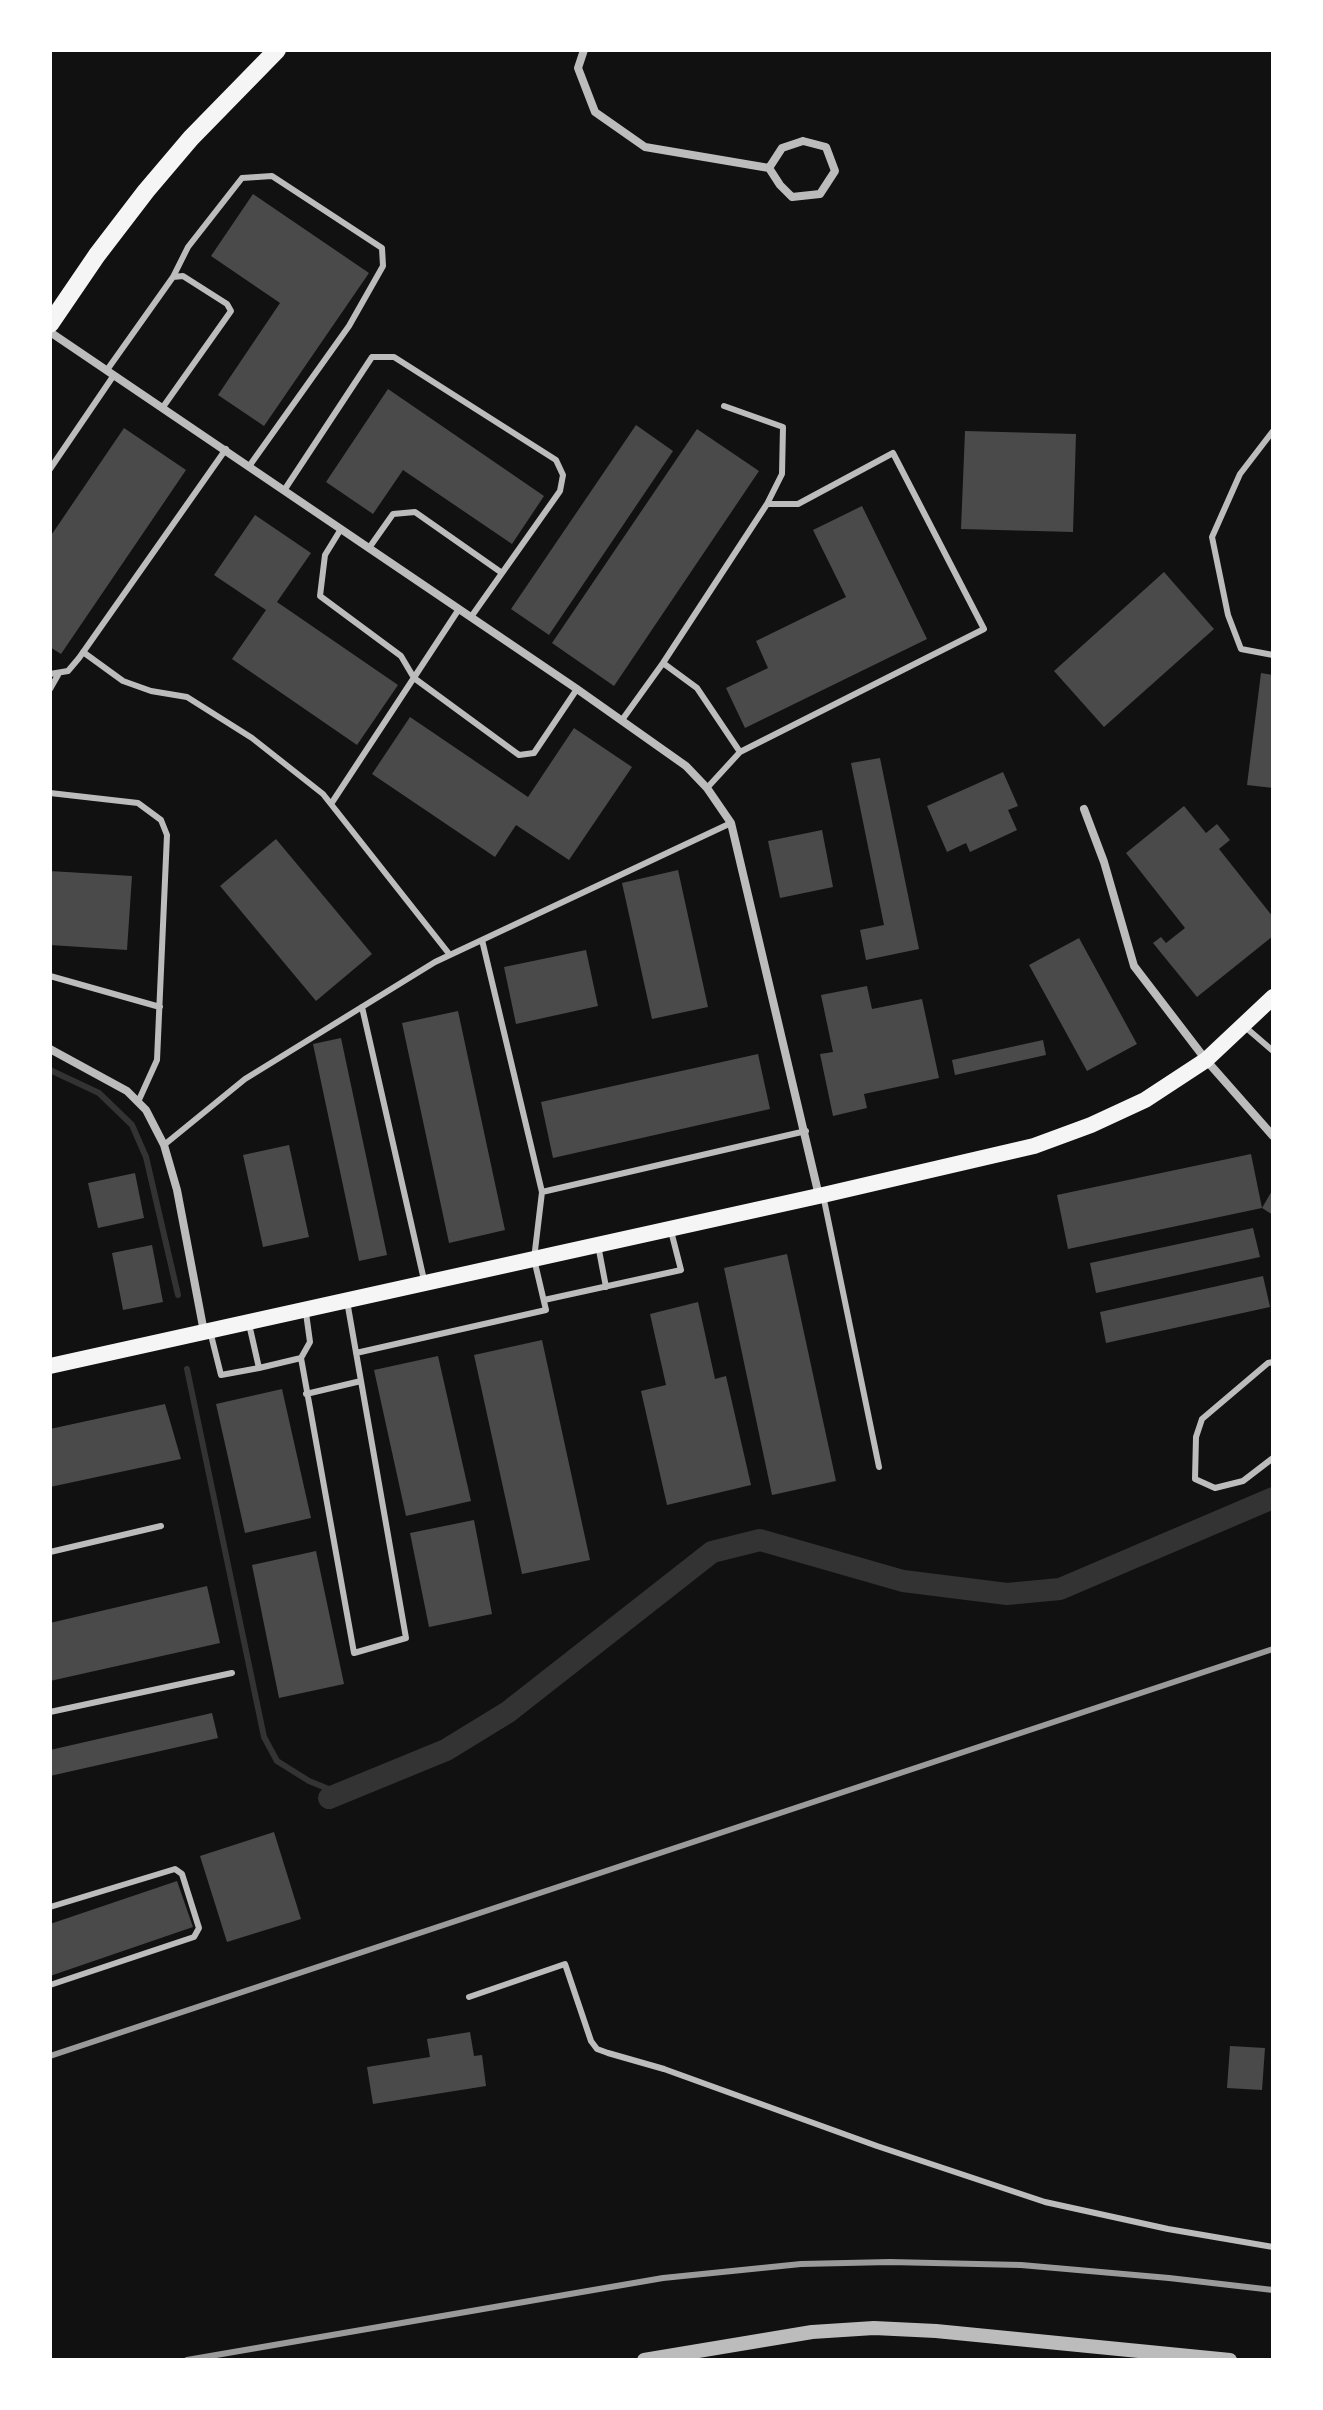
<!DOCTYPE html>
<style>
body{margin:0}
#map{position:relative;width:1323px;height:2410px;overflow:hidden;background:#111;font-family:"Asap Condensed",sans-serif}
canvas{display:block}
.frame{position:absolute;inset:0;border:52px solid #fff;pointer-events:none}
</style>
<div id="map">
<canvas width="1323" height="2410"></canvas>
<div class="frame"></div>
</div>
<script>
const ctx = document.querySelector('canvas').getContext('2d');
ctx.lineJoin = 'round';
const shape = rows => new Path2D(rows.map(r => 'M' + r).join(''));
function strokePath(path, color, width, dash) { ctx.strokeStyle = color; ctx.lineWidth = width; ctx.lineCap = dash ? 'butt' : 'round'; ctx.setLineDash(dash || []); ctx.stroke(path); }
function fill(path, color) { ctx.fillStyle = color; ctx.fill(path, 'evenodd'); }
strokePath(shape([
 [50,1070,99,1093,132,1125,146,1157,178,1295],
 [187,1369,264,1737,277,1761,309,1781,341,1794]
]), '#333', 6);
strokePath(shape([
 [329,1798,446,1750,508,1712,712,1552,760,1540,903,1581,1007,1594,1060,1589,1273,1498]
]), '#333', 22);
fill(shape([
 [253,194,369,273,264,426,218,395,280,303,211,256],
 [388,389,544,496,512,544,403,470,373,514,326,482],
 [636,425,673,451,549,635,511,609],
 [124,428,186,470,61,654,50,647,50,537],
 [697,429,759,471,614,686,552,643],
 [965,431,1076,434,1073,532,961,529],
 [862,506,927,639,745,728,726,688,768,668,756,641,846,597,813,530],
 [255,515,311,553,277,602,398,685,357,745,232,659,266,610,214,575],
 [1164,572,1214,629,1104,727,1054,671],
 [1261,673,1273,675,1273,788,1247,785],
 [410,717,528,797,574,728,632,767,569,860,516,825,495,857,372,774],
 [880,758,919,949,866,960,860,930,884,925,851,763],
 [1003,772,1018,806,1008,810,1017,830,970,852,966,843,947,852,927,806],
 [1184,806,1206,833,1217,824,1230,840,1219,849,1273,917,1273,936,1197,997,1153,943,1161,937,1166,943,1185,928,1126,853],
 [822,830,833,887,780,898,768,841],
 [276,839,372,954,316,1001,220,886],
 [678,870,708,1007,652,1019,622,883],
 [50,871,132,876,127,950,50,945],
 [1079,938,1137,1044,1087,1071,1029,965],
 [586,950,598,1006,516,1024,504,967],
 [867,986,872,1009,922,999,939,1078,864,1094,867,1108,833,1116,820,1054,833,1052,821,995],
 [458,1011,505,1230,449,1243,402,1023],
 [341,1038,387,1255,359,1261,313,1044],
 [1043,1040,1046,1055,955,1075,952,1060],
 [758,1054,770,1109,553,1158,541,1102],
 [289,1145,309,1237,263,1247,243,1155],
 [1251,1154,1262,1208,1068,1249,1057,1195],
 [135,1173,144,1218,98,1228,88,1183],
 [1273,1189,1273,1215,1262,1208],
 [1253,1228,1260,1257,1096,1293,1090,1263],
 [152,1245,163,1302,123,1310,112,1253],
 [787,1254,836,1481,772,1495,724,1268],
 [1263,1276,1270,1307,1106,1343,1100,1312],
 [698,1302,715,1379,726,1376,751,1485,667,1505,641,1391,666,1385,650,1314],
 [542,1340,590,1560,522,1574,474,1355],
 [438,1356,471,1501,406,1516,374,1370],
 [282,1389,311,1518,245,1533,216,1404],
 [165,1404,181,1459,50,1487,50,1429],
 [474,1520,492,1614,429,1627,410,1533],
 [316,1551,344,1684,279,1698,252,1565],
 [207,1586,220,1643,50,1681,50,1623],
 [212,1713,218,1738,50,1776,50,1750],
 [274,1832,301,1919,227,1942,200,1856],
 [177,1881,193,1927,50,1976,50,1924],
 [470,2032,474,2056,482,2055,486,2086,373,2104,367,2067,430,2057,427,2039],
 [1230,2046,1265,2048,1262,2090,1227,2088]
]), '#4a4a4a');
strokePath(shape([
 [173,277,188,247,242,178,272,176,382,248,383,266,349,326,250,465],
 [107,370,173,277,183,276,227,304,231,311,163,407],
 [724,406,783,427,782,474,767,504],
 [1273,431,1240,474,1212,537,1228,615,1241,649,1273,655],
 [50,469,114,375],
 [285,489,372,357,394,357,556,460,563,475,560,491,471,617],
 [341,529,325,555,320,596,401,656,414,678,519,755,534,753,577,689],
 [369,548,393,514,415,512,502,573],
 [83,652,123,681,151,691,187,697,252,738,323,794,450,955],
 [663,663,697,688,740,752],
 [50,674,68,671,79,658,226,449],
 [50,689,58,675],
 [622,720,663,663,767,504,798,504,893,453,984,629,740,752,707,788],
 [50,793,138,803,161,820,167,835,157,1060,138,1102],
 [331,804,459,609],
 [482,940,542,1192,806,1131],
 [50,976,160,1007],
 [362,1007,424,1280],
 [1244,1026,1273,1051],
 [164,1145,245,1079,435,962,731,823],
 [823,1195,879,1467],
 [598,1245,606,1287],
 [544,1300,681,1270,671,1231],
 [210,1331,221,1375,259,1368,249,1324],
 [356,1353,546,1310,534,1259,542,1192],
 [301,1358,310,1342,306,1313],
 [1273,1362,1268,1363,1202,1419,1196,1437,1195,1479,1215,1488,1243,1481,1273,1458],
 [259,1368,301,1358,354,1653,406,1638,347,1301],
 [306,1394,361,1381],
 [50,1552,161,1526],
 [50,1712,232,1673],
 [50,1907,175,1869,182,1874,199,1928,194,1937,50,1985],
 [469,1997,565,1964,591,2041,597,2049,608,2053,664,2069,877,2146,1045,2202,1168,2229,1273,2247]
]), '#bcbcbc', 6);
strokePath(shape([
 [584,50,578,68,595,112,645,147,769,168],
 [803,141,826,147,835,171,820,194,792,197,780,185,769,168,782,148,803,141],
 [50,332,577,689,686,766,707,788,731,823,819,1196],
 [1084,809,1104,862,1134,966,1206,1060,1273,1136],
 [50,1049,127,1091,146,1110,164,1145,177,1190,204,1332]
]), '#bcbcbc', 8);
strokePath(shape([
 [644,2360,812,2332,874,2328,936,2331,1230,2360]
]), '#bcbcbc', 14);
strokePath(shape([
 [50,1366,823,1195,1034,1146,1091,1125,1145,1100,1206,1060,1273,997]
]), '#f5f5f5', 16);
strokePath(shape([
 [50,324,97,255,146,191,191,138,277,50]
]), '#f5f5f5', 18);
strokePath(shape([
 [50,2056,1273,1649],
 [187,2360,663,2278,801,2264,890,2262,1021,2265,1169,2278,1273,2290]
]), '#9a9a9a', 6);
</script>
